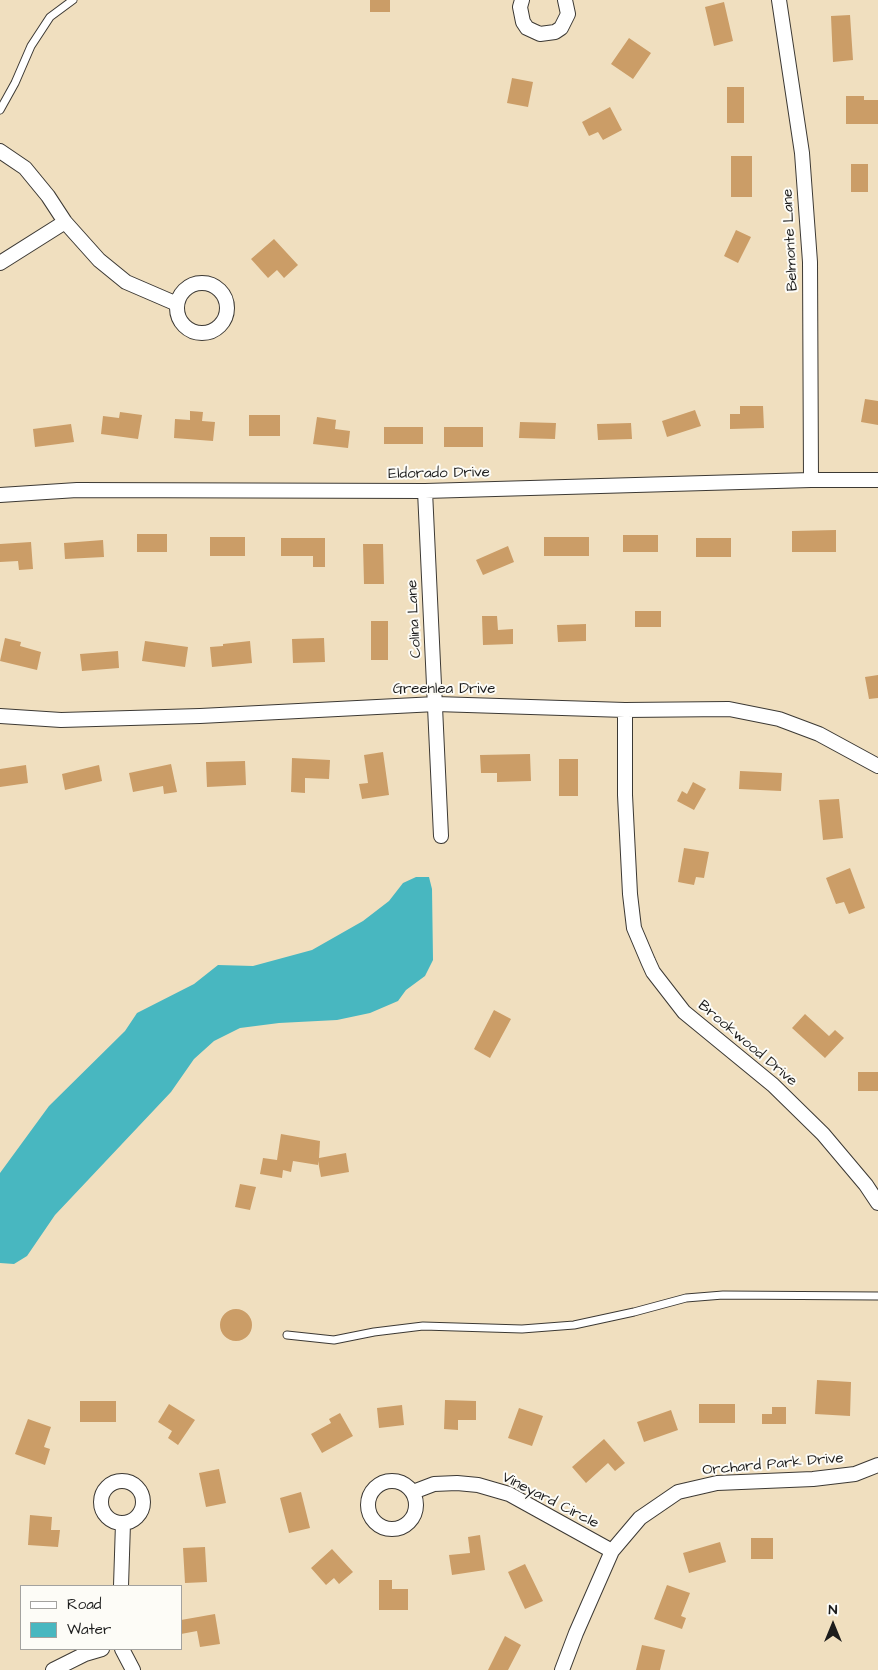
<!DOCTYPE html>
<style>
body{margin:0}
#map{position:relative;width:878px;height:1670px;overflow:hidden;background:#f0dfbf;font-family:"Architects Daughter",sans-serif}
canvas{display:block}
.legend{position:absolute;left:20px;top:1585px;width:162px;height:65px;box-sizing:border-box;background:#fdfcf7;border:1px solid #a3a29f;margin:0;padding:6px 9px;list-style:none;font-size:15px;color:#1c1c1c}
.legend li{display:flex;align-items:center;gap:10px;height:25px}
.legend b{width:25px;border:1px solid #a3a29f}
.north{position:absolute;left:808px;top:1600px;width:50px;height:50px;-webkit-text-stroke:4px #fdfcf7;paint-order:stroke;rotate:0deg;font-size:14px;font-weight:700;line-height:20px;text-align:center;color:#1c1c1c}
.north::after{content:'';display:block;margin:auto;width:18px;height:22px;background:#1c1c1c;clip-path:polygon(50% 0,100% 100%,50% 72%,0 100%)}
</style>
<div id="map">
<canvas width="878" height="1670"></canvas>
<ul class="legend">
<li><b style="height:6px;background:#fff"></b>Road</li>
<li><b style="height:14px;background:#48b7c0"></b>Water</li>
</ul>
<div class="north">N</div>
</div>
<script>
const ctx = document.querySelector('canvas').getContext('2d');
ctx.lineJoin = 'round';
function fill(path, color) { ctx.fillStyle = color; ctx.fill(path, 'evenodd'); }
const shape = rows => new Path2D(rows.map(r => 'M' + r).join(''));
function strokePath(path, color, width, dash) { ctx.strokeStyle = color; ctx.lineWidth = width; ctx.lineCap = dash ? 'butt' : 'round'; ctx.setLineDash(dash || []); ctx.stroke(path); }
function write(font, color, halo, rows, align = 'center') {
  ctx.font = font + ' "Architects Daughter",sans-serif'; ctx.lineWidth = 4; ctx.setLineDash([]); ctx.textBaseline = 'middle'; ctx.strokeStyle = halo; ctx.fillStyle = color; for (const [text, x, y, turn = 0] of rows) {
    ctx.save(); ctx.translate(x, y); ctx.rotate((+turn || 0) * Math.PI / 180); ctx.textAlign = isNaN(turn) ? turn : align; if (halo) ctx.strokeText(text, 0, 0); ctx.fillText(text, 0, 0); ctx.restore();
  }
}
fill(shape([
 [416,877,429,877,432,889,433,960,425,976,406,990,398,1001,370,1013,337,1020,279,1023,240,1028,214,1041,194,1059,171,1092,55,1215,27,1256,14,1264,0,1263,0,1173,49,1106,125,1031,137,1013,194,984,218,965,253,966,312,950,363,921,389,901,403,883]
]), '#48b7c0');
fill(shape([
 [370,0,390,0,390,12,370,12],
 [724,2,733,41,714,46,705,7],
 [850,15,853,60,833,62,831,16],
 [629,38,651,53,633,79,611,64],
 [512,78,533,82,528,107,507,103],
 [727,87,744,87,744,123,727,123],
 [846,96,864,96,864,100,878,100,878,124,846,124],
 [610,107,622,130,603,140,598,132,589,136,582,122],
 [731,156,752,156,752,197,731,197],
 [851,164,868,164,868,192,851,192],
 [736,230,751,237,738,263,724,256],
 [274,239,298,265,284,278,277,270,268,278,251,259],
 [865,399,878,401,878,425,861,422],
 [740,406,763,406,764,428,730,429,730,414,740,414],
 [695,410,701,426,667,437,662,421],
 [190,411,203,412,202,421,215,422,213,441,174,438,175,419,190,420],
 [120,412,142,415,138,439,101,434,103,416,119,418],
 [249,415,280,415,280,436,249,436],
 [317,417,336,420,335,429,350,431,348,448,313,444],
 [520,422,556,423,555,439,519,438],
 [631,423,632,439,598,440,597,424],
 [71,424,74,442,35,447,33,429],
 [384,427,423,427,423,444,384,444],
 [444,427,483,427,483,447,444,447],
 [836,530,836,552,792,552,792,531],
 [137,534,167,534,167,552,137,552],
 [623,535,658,535,658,552,623,552],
 [210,537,245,537,245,556,210,556],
 [544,537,589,537,589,556,544,556],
 [281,538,325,538,325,567,313,567,313,556,281,556],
 [696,538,731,538,731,557,696,557],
 [103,540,104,557,65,559,64,543],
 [31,542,33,569,19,570,18,561,0,562,0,544],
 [363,544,383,544,384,584,364,584],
 [508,546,514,562,483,575,476,560],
 [635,611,661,611,661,627,635,627],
 [482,616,497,616,498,630,513,629,513,644,483,645],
 [371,621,388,621,388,660,371,660],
 [586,624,586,641,558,642,557,625],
 [5,638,21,642,20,646,41,652,37,670,0,661],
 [324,638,325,662,293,663,292,639],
 [145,641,188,647,185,667,142,661],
 [250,641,252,663,212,667,210,647,223,646,223,644],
 [118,651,119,668,82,671,80,654],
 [878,675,878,698,869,699,865,677],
 [383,752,389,795,362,799,359,784,368,783,364,755],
 [530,754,531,781,497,782,497,773,481,773,480,755],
 [292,758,330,760,329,779,305,778,305,793,291,792],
 [559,759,578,759,578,796,559,796],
 [245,761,246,785,207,787,206,762],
 [171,764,177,792,164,794,163,786,133,792,129,773],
 [26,765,28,783,0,787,0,769],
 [99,765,102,781,65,790,62,774],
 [740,771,782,773,781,791,739,789],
 [693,782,706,789,694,810,677,801,682,791,687,794],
 [839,799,843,838,823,840,819,800],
 [684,848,709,852,704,878,696,877,694,885,678,882],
 [850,868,865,908,849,914,844,902,836,904,826,878],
 [494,1010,511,1019,490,1058,474,1049],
 [805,1014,829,1036,835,1030,844,1038,825,1058,792,1028],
 [858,1072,878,1072,878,1091,858,1091],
 [281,1134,320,1141,319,1158,346,1153,349,1172,321,1177,318,1161,318,1165,293,1161,291,1172,283,1170,282,1178,260,1174,263,1158,277,1160],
 [240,1184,256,1187,250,1210,235,1207],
 '220 1325a16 16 0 1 1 32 0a16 16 0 1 1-32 0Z',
 [817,1380,851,1382,850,1416,815,1414],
 [445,1400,476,1401,476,1420,458,1420,458,1430,444,1429],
 [80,1401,116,1401,116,1422,80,1422],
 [169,1404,195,1420,178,1445,168,1438,172,1431,158,1422],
 [699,1404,735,1404,735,1423,699,1423],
 [402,1405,404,1425,379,1428,377,1408],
 [772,1407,786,1407,786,1424,762,1424,762,1414,772,1414],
 [519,1408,543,1416,532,1446,508,1438],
 [671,1410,678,1430,644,1442,637,1422],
 [340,1413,353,1436,322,1453,311,1434,331,1423,329,1419],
 [28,1419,51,1427,44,1447,50,1449,45,1465,15,1454],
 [604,1439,625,1463,615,1471,608,1463,586,1483,572,1467],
 [219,1469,226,1503,206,1507,199,1473],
 [301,1492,310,1528,289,1533,280,1498],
 [30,1515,52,1517,51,1530,60,1530,58,1547,28,1545],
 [480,1535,485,1570,452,1575,449,1555,470,1553,468,1537],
 [751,1538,773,1538,773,1559,751,1559],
 [720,1542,726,1562,689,1573,683,1553],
 [205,1547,207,1582,185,1583,183,1548],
 [332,1549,353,1572,339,1584,334,1578,326,1585,311,1568],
 [525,1564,543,1601,525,1609,508,1572],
 [379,1580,392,1580,392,1589,408,1589,408,1610,379,1610],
 [667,1585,690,1593,681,1616,686,1618,682,1629,654,1619],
 [215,1614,220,1644,200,1647,197,1631,181,1634,181,1620],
 [505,1636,521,1645,508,1670,488,1670],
 [642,1645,665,1650,660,1670,636,1670]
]), '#cb9d67');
const lane = shape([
 [0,110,15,83,31,46,50,17,73,0],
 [287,1335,334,1340,374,1332,423,1326,522,1329,574,1325,634,1312,686,1298,723,1295,878,1296]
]);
const street = shape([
 [522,0,520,7,523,22,527,28,540,34,555,32,561,28,568,14,565,0],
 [779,0,802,153,810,262,811,480],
 [0,151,25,168,48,196,65,222,99,260,126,282,177,304],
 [0,263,65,222],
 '177 308a25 25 0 1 1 50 0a25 25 0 1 1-50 0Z',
 [425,491,441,836],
 [0,495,77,490,425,491,811,480,878,480],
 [625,710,625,795,630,894,634,928,648,961,653,972,684,1012,773,1085,823,1134,866,1185,878,1203],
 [0,716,61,720,200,716,436,704,625,710,729,709,779,719,819,734,878,766],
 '368 1505a24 24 0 1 1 48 0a24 24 0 1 1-48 0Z',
 '101 1502a21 21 0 1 1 42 0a21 21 0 1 1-42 0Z',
 [413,1492,434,1484,457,1483,478,1485,509,1494,612,1551],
 [121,1586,123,1523],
 [122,1649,133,1670],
 [53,1670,85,1654,102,1649],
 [562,1670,576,1633,612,1551,640,1518,678,1492,717,1483,813,1479,855,1474,878,1465]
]);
strokePath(lane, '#3c3934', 9);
strokePath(street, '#3c3934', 16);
strokePath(lane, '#fff', 7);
strokePath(street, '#fff', 14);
write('15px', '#1c1c1c', '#fdfcf7', [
 ["Belmonte Lane",791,240,-93],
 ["Eldorado Drive",439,474,-1],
 ["Colina Lane",415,619,-93],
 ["Greenlea Drive",444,690],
 ["Brookwood Drive",747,1044,40],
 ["Orchard Park Drive",773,1465,-5],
 ["Vineyard Circle",550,1501,27]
]);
</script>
